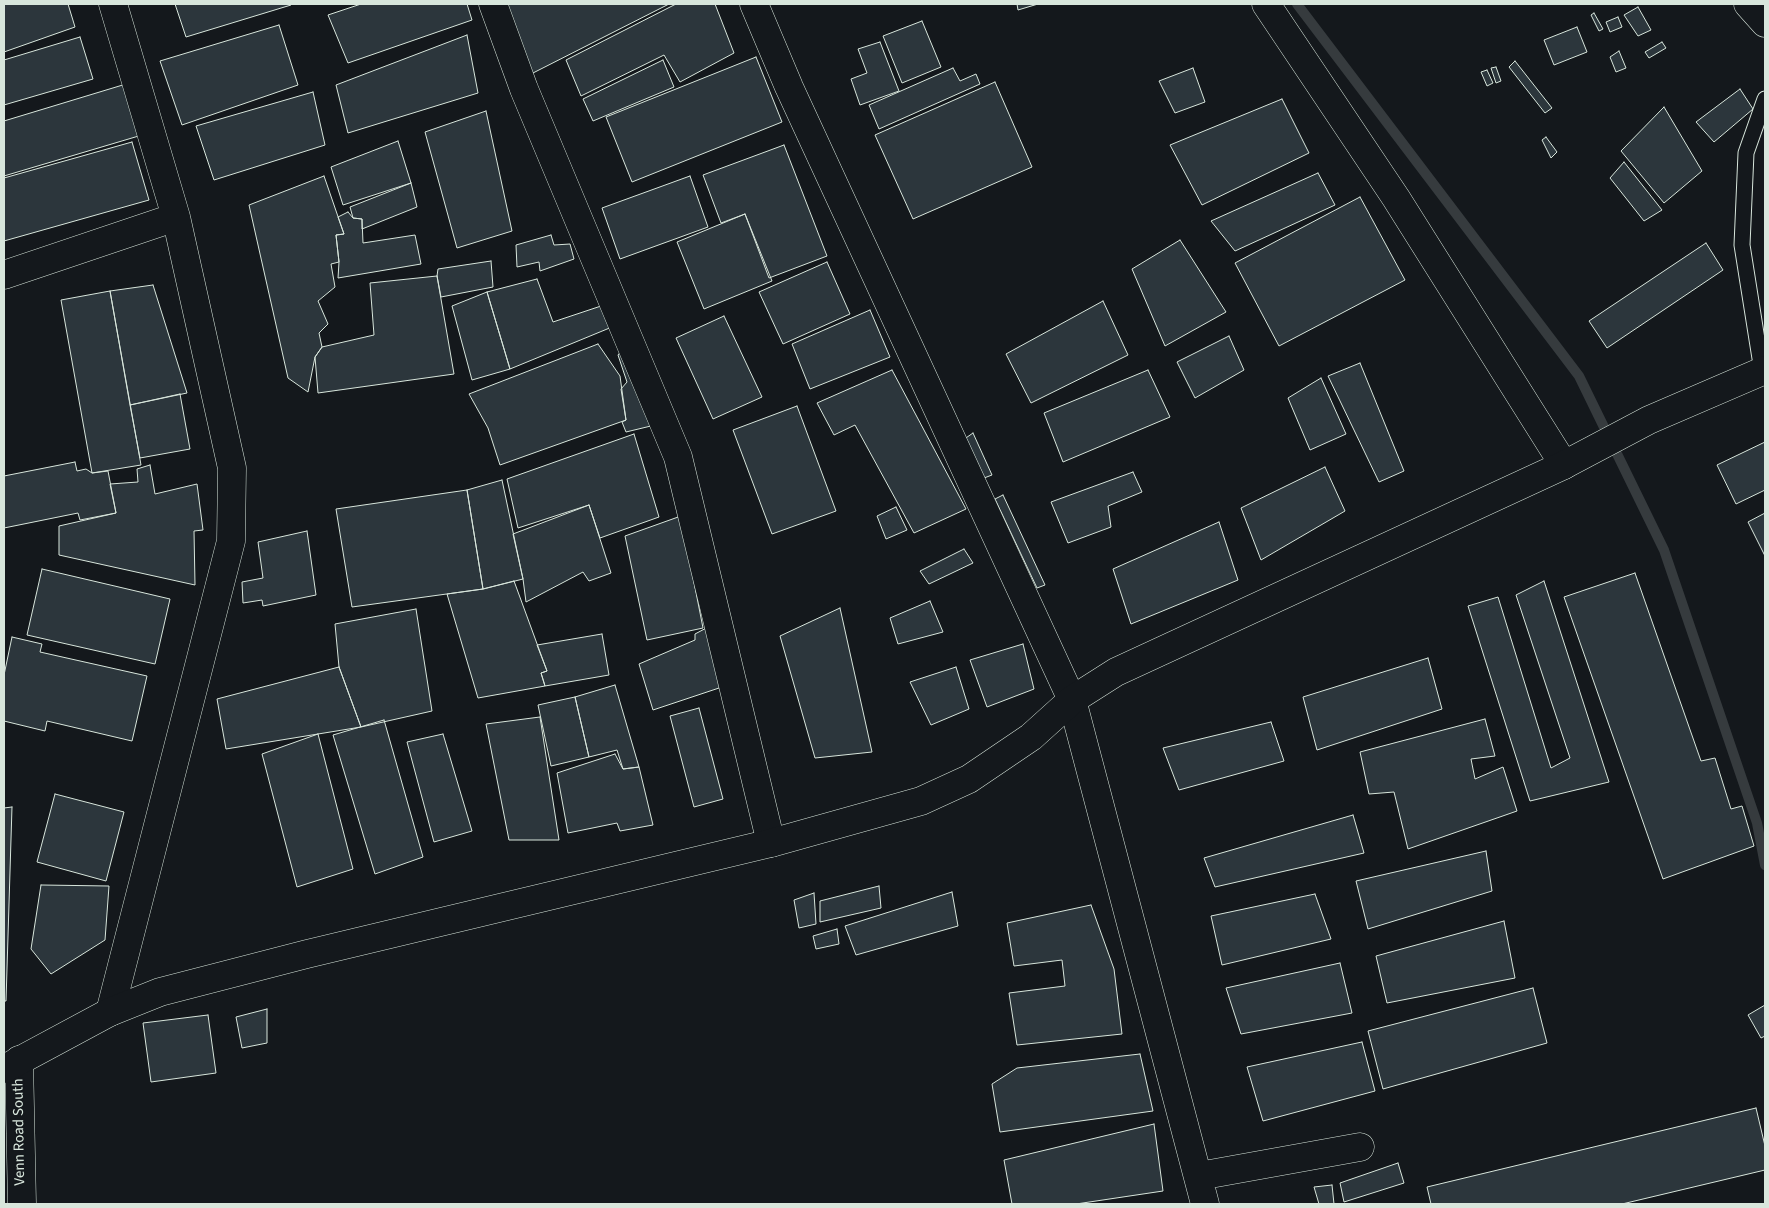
<!DOCTYPE html>
<style>
body{margin:0}
#map{position:relative;width:1769px;height:1208px;overflow:hidden;background:#14181c;font-family:"Source Sans 3",sans-serif}
canvas{display:block}
.frame{position:absolute;inset:0;border:5px solid #d8e6dc;pointer-events:none}
</style>
<div id="map">
<canvas width="1769" height="1208"></canvas>
<div class="frame"></div>
</div>
<script>
const ctx = document.querySelector('canvas').getContext('2d');
ctx.lineJoin = 'round';
const shape = rows => new Path2D(rows.map(r => 'M' + r).join(''));
function strokePath(path, color, width, dash) { ctx.strokeStyle = color; ctx.lineWidth = width; ctx.lineCap = dash ? 'butt' : 'round'; ctx.setLineDash(dash || []); ctx.stroke(path); }
function fill(path, color) { ctx.fillStyle = color; ctx.fill(path, 'evenodd'); }
function write(font, color, halo, rows, align = 'center') {
  ctx.font = font + ' "Source Sans 3",sans-serif'; ctx.lineWidth = 4; ctx.setLineDash([]); ctx.textBaseline = 'middle'; ctx.strokeStyle = halo; ctx.fillStyle = color; for (const [text, x, y, turn = 0] of rows) {
    ctx.save(); ctx.translate(x, y); ctx.rotate((+turn || 0) * Math.PI / 180); ctx.textAlign = isNaN(turn) ? turn : align; if (halo) ctx.strokeText(text, 0, 0); ctx.fillText(text, 0, 0); ctx.restore();
  }
}
strokePath(shape([
 [1297,4,1579,376,1664,550,1757,823,1765,865]
]), '#363b3e', 10);
const building = shape([
 [4,4,68,4,75,27,4,52,4,4],
 [175,4,291,4,291,5,186,37,175,4],
 [361,4,467,4,472,20,348,63,328,15,361,4],
 [500,4,669,4,531,74,500,4],
 [676,4,715,4,734,53,680,82,664,55,581,96,566,60,676,4],
 [1017,4,1038,4,1018,10,1017,4],
 [1638,7,1651,30,1638,36,1624,15,1638,7],
 [1594,13,1603,29,1599,31,1591,15,1594,13],
 [1618,17,1622,27,1610,32,1606,22,1618,17],
 [922,21,941,67,902,83,883,36,922,21],
 [279,25,298,85,182,125,160,61,279,25],
 [1577,27,1587,52,1554,65,1544,40,1577,27],
 [467,35,478,93,348,133,336,85,467,35],
 [80,37,93,79,4,105,4,60,80,37],
 [880,42,899,91,860,105,851,79,867,73,858,49,880,42],
 [1662,42,1666,48,1649,58,1645,52,1662,42],
 [1619,51,1626,68,1616,72,1610,57,1619,51],
 [756,57,782,122,632,182,606,117,756,57],
 [663,60,674,87,593,121,583,99,663,60],
 [1515,61,1552,108,1545,113,1509,67,1515,61],
 [1496,67,1501,81,1496,83,1491,68,1496,67],
 [953,68,960,81,976,74,980,84,879,129,869,105,953,68],
 [1193,68,1205,102,1175,113,1159,81,1193,68],
 [1487,70,1493,83,1487,86,1481,72,1487,70],
 [995,82,1032,167,913,219,875,135,995,82],
 [126,84,142,135,4,176,4,121,126,84],
 [1740,89,1753,109,1714,142,1696,122,1740,89],
 [313,92,325,145,214,180,196,126,313,92],
 [1282,99,1309,153,1202,205,1170,145,1282,99],
 [1664,107,1702,171,1664,203,1621,151,1664,107],
 [486,111,512,231,457,248,425,132,486,111],
 [1546,137,1557,152,1551,158,1542,140,1546,137],
 [398,141,411,183,343,205,331,167,398,141],
 [132,142,149,200,4,241,4,178,132,142],
 [784,145,827,256,769,278,745,214,721,223,703,175,784,145],
 [1624,162,1662,210,1644,221,1610,178,1624,162],
 [1318,173,1335,205,1235,251,1211,221,1318,173],
 [324,176,344,234,336,235,339,262,331,264,335,287,318,301,328,324,319,333,322,347,315,357,308,392,288,378,249,205,324,176],
 [690,176,708,227,620,259,602,208,690,176],
 [411,183,417,207,362,229,362,219,353,218,350,207,411,183],
 [1360,197,1405,280,1279,346,1235,263,1360,197],
 [348,212,353,218,362,219,363,243,415,235,421,264,338,278,339,262,336,235,344,234,338,217,348,212],
 [745,214,772,281,704,309,677,242,745,214],
 [551,235,554,245,570,244,574,259,540,271,539,262,517,267,516,245,551,235],
 [1180,240,1226,312,1165,346,1132,269,1180,240],
 [1706,243,1723,270,1607,348,1589,321,1706,243],
 [491,261,493,287,441,297,437,276,438,269,491,261],
 [827,262,850,314,783,344,759,292,827,262],
 [437,276,454,374,318,393,315,357,322,347,374,335,370,283,437,276],
 [537,279,553,322,604,305,612,327,510,369,487,292,537,279],
 [153,285,187,393,130,405,110,291,153,285],
 [110,291,141,465,92,473,61,300,110,291],
 [487,292,510,369,472,380,452,306,487,292],
 [1103,301,1128,355,1031,403,1006,354,1103,301],
 [870,310,890,357,810,389,792,344,870,310],
 [724,316,762,397,713,419,676,338,724,316],
 [1229,336,1244,370,1195,398,1177,362,1229,336],
 [598,344,620,376,626,420,500,465,488,428,469,394,598,344],
 [622,350,655,425,626,432,622,422,626,420,621,389,627,382,618,355,622,350],
 [1360,363,1404,471,1379,482,1328,376,1360,363],
 [892,370,966,509,914,533,855,425,834,435,817,403,892,370],
 [1148,370,1170,417,1063,462,1044,413,1148,370],
 [1321,378,1346,434,1310,450,1288,398,1321,378],
 [180,394,190,449,140,458,130,405,180,394],
 [797,406,836,511,772,534,733,430,797,406],
 [973,433,992,475,984,478,963,440,973,433],
 [634,434,659,517,600,538,589,505,518,528,507,479,634,434],
 [1765,442,1765,490,1736,504,1717,465,1765,442],
 [75,462,77,471,86,469,92,473,108,471,116,513,80,520,78,513,4,528,4,476,75,462],
 [150,465,155,494,197,484,203,530,194,531,195,585,59,555,59,526,116,513,110,484,138,482,137,469,150,465],
 [1325,467,1345,511,1261,560,1241,508,1325,467],
 [1133,472,1142,492,1108,506,1111,527,1068,543,1051,502,1133,472],
 [502,480,523,579,483,589,467,490,502,480],
 [467,490,483,589,352,607,336,509,467,490],
 [1003,495,1045,585,1037,588,995,499,1003,495],
 [589,505,611,573,589,581,583,572,526,602,523,579,513,534,589,505],
 [896,507,907,530,886,539,877,516,896,507],
 [1765,513,1765,556,1748,522,1765,513],
 [681,516,703,628,647,640,625,536,681,516],
 [1219,522,1238,580,1131,624,1113,569,1219,522],
 [307,531,316,595,263,606,262,600,243,603,242,582,263,578,258,542,307,531],
 [964,549,973,563,929,584,920,571,964,549],
 [42,569,170,599,155,664,27,635,42,569],
 [1635,573,1701,761,1715,758,1731,809,1742,806,1754,846,1663,879,1564,597,1635,573],
 [514,581,547,671,541,673,545,686,478,698,447,594,483,589,514,581],
 [1544,581,1609,782,1530,801,1468,606,1498,597,1551,768,1570,758,1516,595,1544,581],
 [930,601,943,632,898,644,890,618,930,601],
 [840,608,872,752,815,758,780,636,840,608],
 [416,609,432,711,361,727,339,667,335,624,416,609],
 [712,625,725,686,653,710,639,664,695,640,695,634,712,625],
 [602,634,609,675,545,686,541,673,547,671,537,645,602,634],
 [12,637,42,644,40,652,147,676,132,741,47,721,45,731,4,721,4,675,12,637],
 [1023,644,1034,689,987,707,970,660,1023,644],
 [1428,658,1442,709,1317,750,1303,697,1428,658],
 [339,667,361,727,226,749,217,699,339,667],
 [956,667,969,709,931,725,910,682,956,667],
 [615,685,639,767,623,769,617,750,589,757,575,697,615,685],
 [575,697,589,757,551,766,538,705,575,697],
 [699,708,723,799,694,807,670,716,699,708],
 [540,717,559,840,509,840,486,724,540,717],
 [1485,719,1495,756,1471,759,1475,779,1503,767,1517,811,1408,849,1394,792,1369,794,1360,752,1485,719],
 [384,720,423,857,375,874,333,735,384,720],
 [1271,722,1284,761,1179,790,1163,748,1271,722],
 [318,734,353,869,297,887,262,754,318,734],
 [443,734,472,831,434,842,407,742,443,734],
 [615,754,623,769,639,767,653,825,620,831,617,823,568,833,557,773,615,754],
 [55,794,124,812,106,881,37,862,55,794],
 [12,807,6,1001,4,1001,4,808,12,807],
 [1353,815,1364,853,1215,887,1204,858,1353,815],
 [1486,851,1492,891,1368,929,1356,881,1486,851],
 [41,885,109,886,105,940,51,974,31,949,41,885],
 [879,886,881,908,820,922,820,901,879,886],
 [952,892,958,926,856,955,845,926,952,892],
 [814,893,816,924,799,928,794,900,814,893],
 [1315,894,1331,939,1222,965,1211,916,1315,894],
 [1091,905,1114,969,1122,1034,1017,1045,1009,993,1065,986,1062,960,1014,966,1007,923,1091,905],
 [1504,921,1515,978,1387,1003,1376,956,1504,921],
 [837,929,839,944,816,949,813,936,837,929],
 [1340,963,1352,1013,1241,1034,1226,988,1340,963],
 [1533,988,1547,1043,1383,1089,1368,1031,1533,988],
 [1765,1005,1765,1036,1761,1038,1748,1015,1765,1005],
 [267,1009,267,1043,242,1048,236,1017,267,1009],
 [208,1015,216,1073,151,1082,143,1023,208,1015],
 [1362,1042,1375,1091,1263,1121,1247,1067,1362,1042],
 [1140,1054,1153,1111,1000,1132,992,1084,1017,1068,1140,1054],
 [1756,1108,1765,1146,1765,1170,1622,1204,1431,1204,1427,1187,1756,1108],
 [1154,1124,1163,1191,1076,1204,1012,1204,1004,1160,1154,1124],
 [1398,1163,1404,1183,1344,1202,1340,1183,1398,1163],
 [1332,1185,1334,1204,1319,1204,1314,1187,1332,1185]
]);
fill(building, '#2c363c');
strokePath(building, '#d8e6dc', 1);
const lane = shape([
 [1762,371,1742,245,1746,153,1765,99]
]);
const street = shape([
 [493,4,524,89,678,457,771,843],
 [754,4,789,87,1072,700,1205,1204],
 [1266,4,1396,198,1564,465],
 [4,275,176,217],
 [110,1012,231,541,232,468,176,217,113,4],
 [19,1060,22,1204],
 [1199,1176,1360,1147]
]);
const secondary = shape([
 [1748,4,1765,23],
 [4,1069,110,1012,160,992,307,954,771,843,921,801,969,779,1031,737,1072,700,1116,672,1564,465,1649,420,1765,370]
]);
strokePath(lane, '#d8e6dc', 17);
strokePath(street, '#d8e6dc', 29);
strokePath(secondary, '#d8e6dc', 29);
strokePath(lane, '#14181c', 15);
strokePath(street, '#14181c', 28);
strokePath(secondary, '#14181c', 28);
write('15px', '#d8e6dc', '#14181c', [
 ["Venn Road South",20,1132,-91]
]);
</script>
